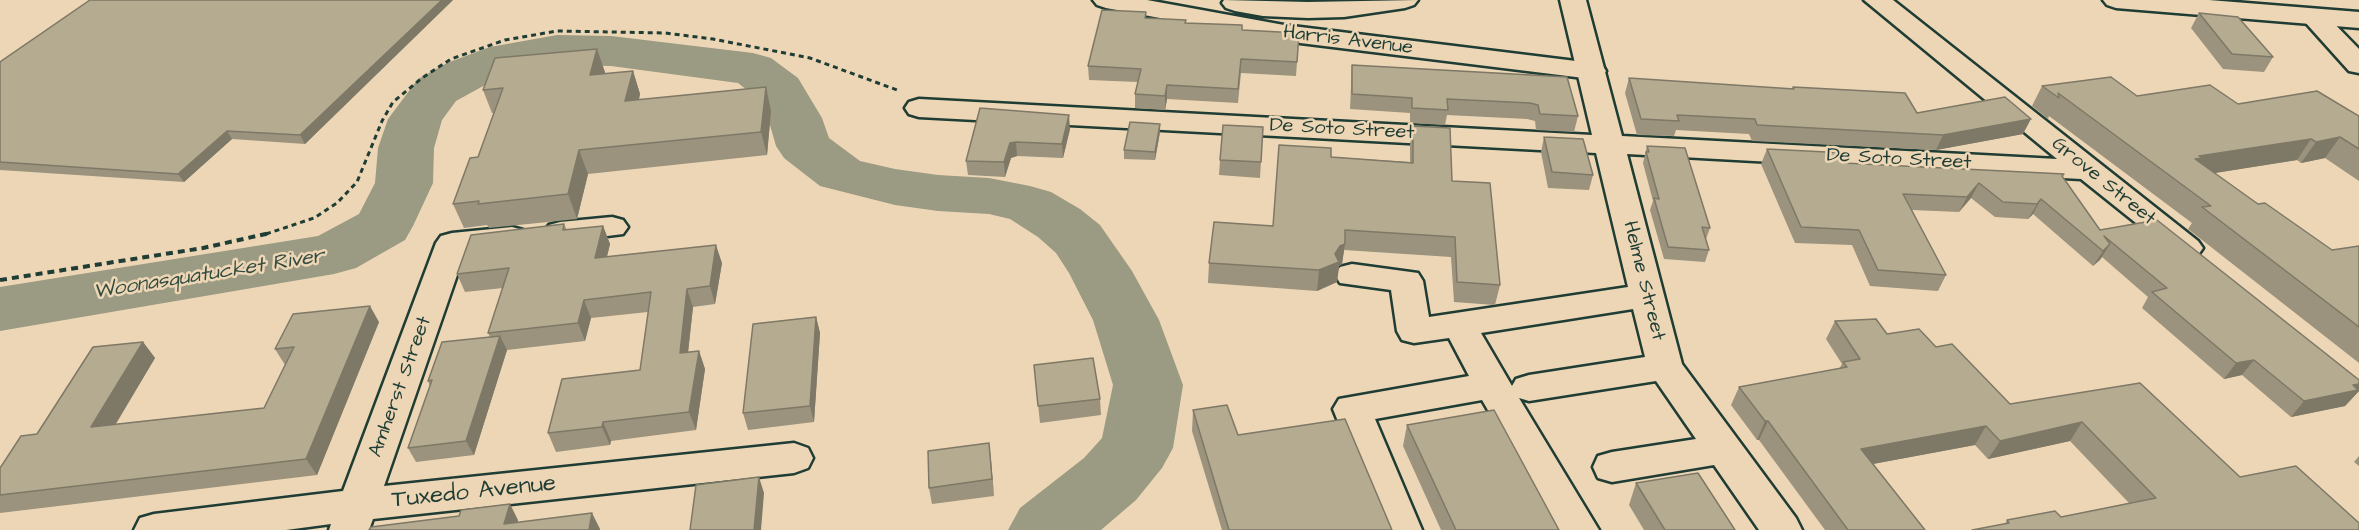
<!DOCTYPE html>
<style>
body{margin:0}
canvas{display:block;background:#edd6b5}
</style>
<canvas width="2359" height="530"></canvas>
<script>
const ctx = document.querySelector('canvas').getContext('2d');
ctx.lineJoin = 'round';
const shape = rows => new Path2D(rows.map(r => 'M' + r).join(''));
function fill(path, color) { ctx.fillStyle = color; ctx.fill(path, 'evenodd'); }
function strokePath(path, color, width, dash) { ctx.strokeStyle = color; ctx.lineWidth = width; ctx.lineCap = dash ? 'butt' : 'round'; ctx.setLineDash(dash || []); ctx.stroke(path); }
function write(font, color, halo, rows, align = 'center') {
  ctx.font = font + ' "Architects Daughter",sans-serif'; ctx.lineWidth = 5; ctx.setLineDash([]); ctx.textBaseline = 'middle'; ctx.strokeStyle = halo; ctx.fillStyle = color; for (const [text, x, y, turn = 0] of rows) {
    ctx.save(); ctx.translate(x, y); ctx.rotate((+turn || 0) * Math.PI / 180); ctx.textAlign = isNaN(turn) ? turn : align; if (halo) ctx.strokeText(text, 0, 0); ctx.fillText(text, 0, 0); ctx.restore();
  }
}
fill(shape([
 [557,35,611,36,753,53,771,58,798,78,822,118,829,138,860,161,895,169,938,175,989,178,1030,186,1051,192,1080,209,1100,225,1132,271,1159,320,1183,385,1173,448,1162,468,1136,500,1101,530,1008,530,1020,508,1084,458,1102,438,1113,385,1093,320,1069,273,1056,253,1038,237,1010,219,989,214,938,211,895,205,820,186,784,158,776,146,768,118,757,98,738,83,611,66,557,65,519,72,485,85,456,101,442,120,434,148,433,183,413,226,405,240,356,268,334,274,0,331,0,287,318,236,359,214,375,183,378,148,388,119,418,79,447,63,490,47,557,35]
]), '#9b9a82');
const minor = shape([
 [1560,0,1586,0,1622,136,2057,159,1864,0,1893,0,2198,241,2203,248,2198,255,2187,259,2176,255,2081,179,1627,154,1682,364,1796,518,1802,530,1759,530,1714,465,1612,482,1598,478,1593,467,1598,456,1612,452,1696,439,1656,381,1529,401,1519,398,1599,530,1558,530,1482,400,1375,419,1422,530,1382,530,1333,409,1339,399,1469,376,1449,338,1414,343,1402,340,1397,331,1391,290,1340,283,1335,275,1340,267,1352,264,1418,273,1423,281,1429,317,1628,287,1596,153,919,117,909,114,905,108,909,102,919,99,1592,135,1560,0],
 [1633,309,1645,357,1529,375,1516,379,1512,386,1481,333,1633,309],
 [2314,9,2323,12,2359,49,2359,73,2349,71,2305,22,2301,17,2305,12,2314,9],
 [612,217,623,220,628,227,623,234,560,242,549,239,544,232,549,225,560,222,612,217],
 [512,227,523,230,528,237,523,244,465,252,384,486,794,443,808,448,813,458,808,468,794,473,373,519,369,530,329,530,331,524,286,530,134,530,140,518,154,514,343,491,436,243,441,236,452,233,512,227]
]);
const major = shape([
 [1093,0,1147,0,1284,25,1592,63,1602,65,1606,71,1602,77,1592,79,1284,41,1106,8,1097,5,1093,0],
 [1224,0,1308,2,1418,0,1414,5,1405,8,1344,17,1308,18,1263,16,1235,11,1226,8,1222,3,1224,0],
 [2103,0,2209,0,2359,12,2359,28,2116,8,2107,5,2103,0]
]);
strokePath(minor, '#1f3d34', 5);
strokePath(major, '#1f3d34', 5);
strokePath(shape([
 [266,234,314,218,337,203,357,182,382,121,393,102,422,78,451,59,505,40,557,31,665,33,713,39,810,58,897,90]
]), '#1f3d34', 3, [5, 4]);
strokePath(shape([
 [0,280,203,248,270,233]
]), '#1f3d34', 4, [7, 5]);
fill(minor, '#edd6b5');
fill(major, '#edd6b5');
fill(shape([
 [453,0,305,144,232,139,184,182,0,170,0,62],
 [1146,12,1146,18,1242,30,1299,33,1296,76,1241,73,1238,103,1167,99,1165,110,1135,108,1135,94,1138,82,1089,80,1088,66],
 [2199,13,2273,57,2264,72,2223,69,2191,28],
 [1352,65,1567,77,1578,116,1574,132,1536,130,1535,121,1527,119,1447,115,1445,125,1410,123,1410,113,1350,109],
 [633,71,640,94,639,100,771,111,767,155,588,174,577,219,489,228,487,225,464,228,453,204,478,157,494,113,492,113,483,90,605,72,605,74],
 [1629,78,1792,89,1793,87,1917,113,2023,134,1936,150,1752,141,1749,134,1676,130,1674,136,1637,135,1625,93],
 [2042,86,2137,96,2238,104,2359,116,2359,181,2325,158,2301,163,2297,160,2214,173,2258,204,2332,250,2359,246,2359,363,2188,229,2192,223,2049,116,2048,119,2032,106],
 [980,108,1070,129,1063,158,1017,156,1011,158,1005,177,968,175,966,161],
 [1413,126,1452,181,1500,285,1495,305,1454,302,1451,257,1344,250,1342,264,1339,266,1337,282,1317,291,1208,283,1209,263,1273,226,1331,157,1410,162,1410,145],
 [1263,127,1260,178,1219,175,1220,160],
 [1160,132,1155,160,1124,159,1124,150],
 [1544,137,1593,175,1589,190,1548,188,1541,152],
 [1647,146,1710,228,1706,239,1709,250,1705,262,1664,259,1650,210,1653,201,1643,163],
 [1767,149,1844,160,1844,163,2064,174,2062,177,2100,230,2359,380,2359,391,2345,406,2291,417,2242,375,2224,379,2142,308,2148,297,2102,257,2093,266,2033,214,2028,219,1995,217,1971,198,1959,212,1912,210,1946,275,1938,291,1870,286,1852,245,1795,243,1761,164],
 [564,224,567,230,603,226,610,244,607,257,722,263,715,304,693,307,688,352,699,351,705,369,696,430,611,441,610,445,556,452,548,433,640,370,648,312,591,318,585,341,507,350,474,455,416,462,408,448,430,386,428,381,490,337,488,333,503,288,465,292,457,274],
 [816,317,820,333,814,422,748,430,743,413],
 [1835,321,1936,347,2010,404,2140,383,2240,477,2359,523,2005,524,2007,520,2061,517,2129,503,2070,441,1988,459,1975,445,1873,464,1925,530,1825,530,1759,440,1757,440,1731,405,1739,387,1839,369,1842,364,1826,339],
 [379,322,317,475,0,513,0,468,37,434,143,342,155,358,116,424,264,408,285,365,275,349],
 [1034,365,1100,399,1101,415,1040,423],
 [1193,410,1238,435,1392,530,1222,530,1192,431],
 [1407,425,1559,530,1441,530,1403,446],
 [989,443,994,496,932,504,929,488],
 [2359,456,2359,466,2354,462],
 [1636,483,1735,530,1644,530,1629,505]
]), '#9b937d');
fill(shape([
 [442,0,453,0,305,144,300,135],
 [597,49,605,72,598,98,590,75],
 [633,71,640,94,633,124,625,101],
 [1167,85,1167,99,1165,110,1165,96],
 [766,87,771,111,767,155,761,132],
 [1069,115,1070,129,1063,158,1062,144],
 [2031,119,2023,134,1936,150,1943,135],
 [1160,124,1160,132,1155,160,1155,152],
 [227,131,232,139,184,182,178,174],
 [2340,137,2325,158,2301,163,2316,142],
 [2311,139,2297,160,2190,177,2195,159,2199,156],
 [1016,142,1017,156,1011,158,1005,177,1004,162,1010,143],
 [579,150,588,174,577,219,568,194],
 [1979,183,1971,198,1959,212,1967,197],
 [2041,199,2033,214,2028,219,2037,204],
 [603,226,610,244,602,276,595,258],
 [1345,244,1342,264,1339,266,1337,282,1317,291,1319,270,1335,254,1340,246],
 [2110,244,2100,260,2093,266,2103,251],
 [716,245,722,263,715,304,710,286],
 [687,289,693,307,686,371,680,353],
 [584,300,591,318,585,341,578,323],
 [370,306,379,322,317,475,306,459],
 [816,317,820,333,814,422,810,406],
 [500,336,507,350,474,455,466,441],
 [143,342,155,358,104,443,91,427],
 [699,351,705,369,696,430,689,412],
 [2254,360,2242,375,2224,379,2236,363],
 [2359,384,2359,391,2345,406,2291,417,2304,401],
 [1765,421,1768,421,1759,440,1757,440],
 [603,422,611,441,610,445,602,427],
 [2082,422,2070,441,1988,459,2000,441],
 [1986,426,1975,445,1851,468,1861,449],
 [989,443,991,460,994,496,992,479],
 [759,477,764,493,761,530,754,530],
 [510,504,518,520,516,530,504,524],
 [592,513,600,529,600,530,589,530]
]), '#7e7866');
const building = shape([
 [90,0,442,0,300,135,227,131,178,174,0,162,0,62,90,0],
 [1102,10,1146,12,1145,18,1186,20,1185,23,1242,25,1242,30,1299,33,1297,62,1241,59,1238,89,1167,85,1165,96,1135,94,1141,69,1088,66,1102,10],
 [2199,13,2238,17,2273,57,2232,54,2199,13],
 [597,49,590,75,633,71,625,101,766,87,761,132,579,150,568,194,478,204,479,201,453,204,470,158,478,157,503,88,483,90,495,58,597,49],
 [1352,65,1567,77,1578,116,1540,114,1538,105,1530,103,1447,99,1448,110,1412,108,1412,98,1352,94,1352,65],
 [2111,77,2137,96,2210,85,2238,104,2317,91,2359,116,2359,149,2340,137,2316,142,2311,139,2199,156,2202,158,2195,159,2258,204,2265,203,2332,250,2359,246,2359,327,2202,207,2211,206,2058,93,2059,98,2042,86,2111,77],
 [1629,78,1794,89,1793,87,1905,93,1917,113,2005,97,2031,119,1943,135,1757,125,1755,119,1677,115,1679,121,1641,119,1629,78],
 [980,108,1069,115,1062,144,1016,142,1010,143,1004,162,966,161,980,108],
 [1130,122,1160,124,1155,152,1124,150,1130,122],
 [1223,125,1263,127,1261,162,1220,160,1223,125],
 [1413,126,1450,128,1452,181,1490,183,1500,285,1457,282,1455,237,1345,230,1345,244,1340,246,1335,254,1339,262,1319,270,1209,263,1214,222,1273,226,1279,145,1331,148,1331,157,1413,163,1413,126],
 [1544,137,1583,139,1593,175,1552,172,1544,137],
 [1647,146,1685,148,1710,228,1702,227,1709,250,1668,247,1654,198,1659,199,1646,152,1649,152,1647,146],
 [1767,149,1847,153,1844,154,1844,163,2064,174,2062,176,2100,230,2157,220,2359,380,2359,384,2353,385,2358,390,2304,401,2254,360,2236,363,2152,292,2167,288,2104,236,2110,244,2103,251,2041,199,2037,204,2003,202,1979,183,1967,197,1903,194,1946,275,1878,270,1859,230,1801,227,1767,149],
 [564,224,563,230,603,226,595,258,716,245,710,286,687,289,680,353,699,351,689,412,603,422,602,427,548,433,562,379,640,370,651,292,584,300,578,323,488,333,509,268,457,274,471,235,564,224],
 [370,306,306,459,0,495,0,468,21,436,37,434,93,347,143,342,91,427,264,408,294,347,275,349,293,314,370,306],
 [816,317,810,406,743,413,753,324,816,317],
 [1876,319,1887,334,1919,329,1936,347,1952,344,2010,404,2140,383,2240,477,2296,466,2359,523,2359,530,1972,530,2009,523,2007,520,2055,511,2061,517,2156,498,2082,422,2000,441,1986,426,1861,449,1925,530,1848,530,1768,421,1765,421,1739,387,1847,367,1843,362,1860,359,1835,321,1876,319],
 [500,336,466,441,408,448,432,380,428,381,442,342,500,336],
 [1093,358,1100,399,1038,406,1034,365,1093,358],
 [1227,405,1238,435,1345,419,1392,530,1229,530,1193,410,1227,405],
 [1494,410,1559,530,1456,530,1407,425,1494,410],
 [989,443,992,479,929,488,928,451,989,443],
 [1698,473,1735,530,1665,530,1636,483,1698,473],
 [759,477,754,530,690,530,696,485,759,477],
 [510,504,504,524,592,513,589,530,369,530,371,527,459,516,461,510,510,504]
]);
fill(building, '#b4ab91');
strokePath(building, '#7e7866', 1.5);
write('20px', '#1f3d34', '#edd6b5', [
 ["Harris Avenue",1348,41,7],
 ["De Soto Street",1342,130,3],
 ["De Soto Street",1899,160,3],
 ["Grove Street",2103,182,39],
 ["Helme Street",1643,281,76],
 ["Amherst Street",401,387,-70]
]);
write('italic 21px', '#324b40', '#edd6b5', [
 ["Woonasquatucket River",209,275,-9]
]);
write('24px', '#1f3d34', '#edd6b5', [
 ["Tuxedo Avenue",474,493,-6]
]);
</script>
